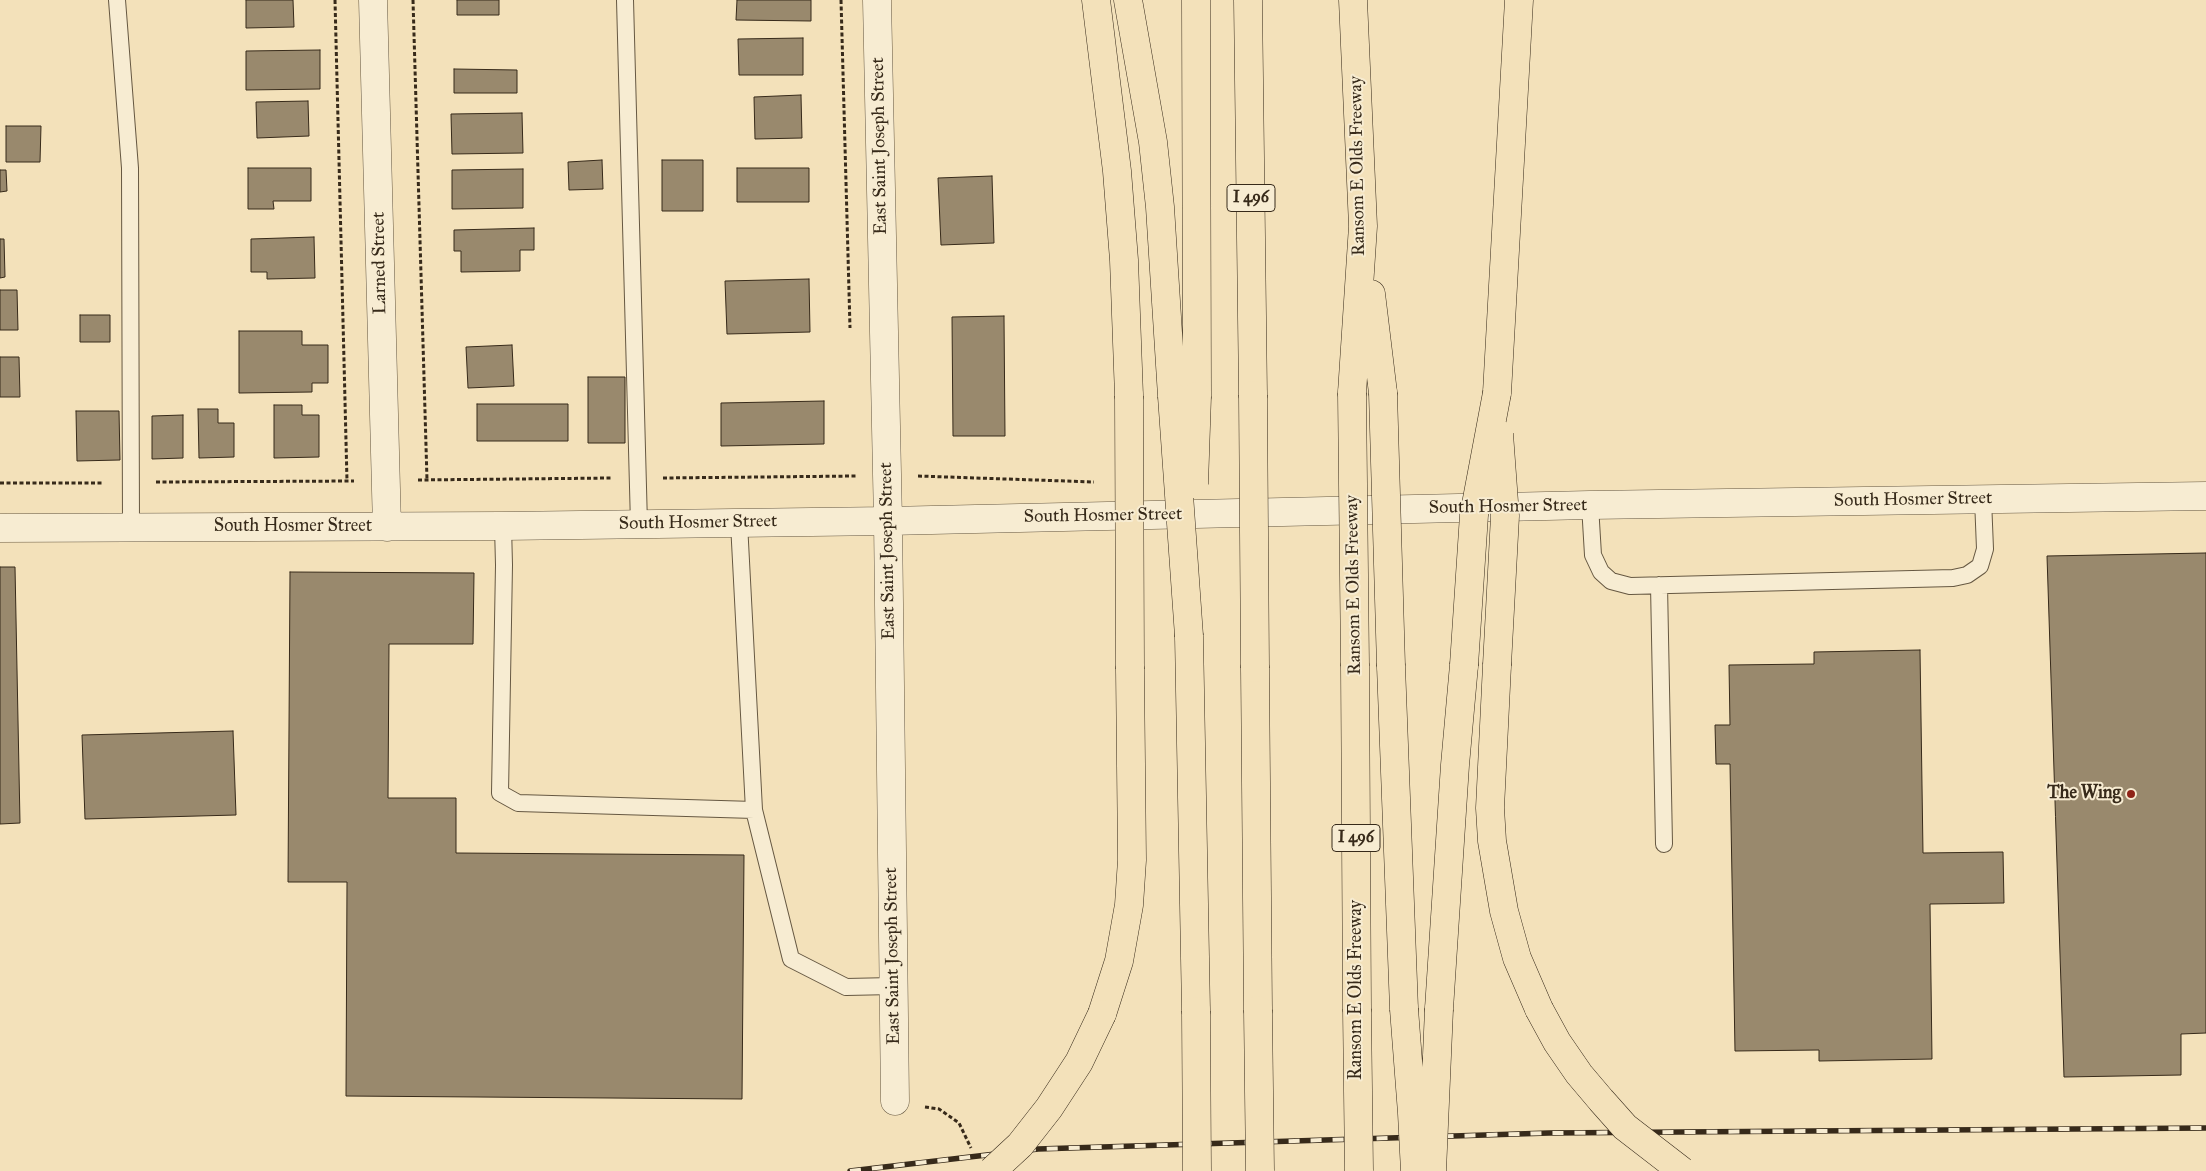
<!DOCTYPE html>
<style>
body{margin:0}
canvas{display:block;background:#f3e1ba}
</style>
<canvas width="2206" height="1171"></canvas>
<script>
const ctx = document.querySelector('canvas').getContext('2d');
ctx.lineJoin = 'round';
function fill(path, color) { ctx.fillStyle = color; ctx.fill(path, 'evenodd'); }
const shape = rows => new Path2D(rows.map(r => 'M' + r).join(''));
function strokePath(path, color, width, dash) { ctx.strokeStyle = color; ctx.lineWidth = width; ctx.lineCap = dash ? 'butt' : 'round'; ctx.setLineDash(dash || []); ctx.stroke(path); }
function write(font, color, halo, rows, align = 'center') {
  ctx.font = font + ' "IM FELL Great Primer",serif'; ctx.lineWidth = 4; ctx.setLineDash([]); ctx.textBaseline = 'middle'; ctx.strokeStyle = halo; ctx.fillStyle = color; for (const [text, x, y, turn = 0] of rows) {
    ctx.save(); ctx.translate(x, y); ctx.rotate((+turn || 0) * Math.PI / 180); ctx.textAlign = isNaN(turn) ? turn : align; if (halo) ctx.strokeText(text, 0, 0); ctx.fillText(text, 0, 0); ctx.restore();
  }
}
const building = shape([
 [246,0,293,0,294,27,246,28,246,0],
 [457,0,499,0,499,15,457,15,457,0],
 [737,0,811,0,811,21,736,20,737,0],
 [803,38,803,75,739,75,738,39,803,38],
 [320,50,320,89,246,90,246,51,320,50],
 [454,69,517,70,517,93,454,93,454,69],
 [801,95,802,138,755,139,754,97,801,95],
 [308,101,309,136,257,138,256,102,308,101],
 [522,113,523,153,452,154,451,114,522,113],
 [6,126,41,126,40,162,6,162,6,126],
 [602,160,603,189,569,190,568,162,602,160],
 [662,160,703,160,703,211,662,211,662,160],
 [248,168,311,168,311,201,273,201,274,209,248,209,248,168],
 [737,168,809,168,809,202,737,202,737,168],
 [523,169,523,208,452,209,452,170,523,169],
 [0,170,6,170,7,191,0,192,0,170],
 [992,176,994,243,941,245,938,178,992,176],
 [534,228,534,250,520,250,520,271,461,272,461,251,454,251,454,230,534,228],
 [314,237,315,278,267,279,267,272,251,272,251,239,314,237],
 [0,239,4,239,5,277,0,278,0,239],
 [809,279,810,332,727,334,725,281,809,279],
 [0,290,17,290,18,330,0,330,0,290],
 [80,315,110,315,110,342,80,342,80,315],
 [1004,316,1005,436,953,436,952,317,1004,316],
 [239,331,302,331,302,345,328,345,328,383,312,383,312,392,239,393,239,331],
 [512,345,514,386,468,388,466,347,512,345],
 [0,357,19,357,20,397,0,397,0,357],
 [588,377,625,377,625,443,588,443,588,377],
 [824,401,824,444,721,446,721,403,824,401],
 [477,404,568,404,568,441,477,441,477,404],
 [274,405,302,405,302,415,319,415,319,457,274,458,274,405],
 [198,409,218,409,218,423,234,423,234,457,199,458,198,409],
 [76,411,119,411,120,460,77,461,76,411],
 [183,415,183,458,152,459,152,416,183,415],
 [2206,553,2206,1033,2181,1034,2181,1075,2064,1077,2047,556,2206,553],
 [0,567,15,567,20,823,0,824,0,567],
 [290,572,474,573,473,644,389,644,388,798,456,798,456,853,744,855,742,1099,346,1096,347,882,288,882,290,572],
 [1920,650,1923,853,2003,852,2004,903,1930,904,1932,1059,1819,1061,1819,1050,1735,1051,1730,764,1716,764,1715,725,1730,725,1729,665,1814,664,1814,652,1920,650],
 [233,731,236,815,85,819,82,735,233,731]
]);
fill(building, '#99896d');
strokePath(building, '#372a1a', 1);
const lane = shape([
 [117,0,130,168,131,527],
 [625,0,639,524],
 [1590,505,1593,555,1601,572,1611,581,1630,586,1953,578,1967,575,1980,566,1985,549,1983,499],
 [739,523,754,810,791,959,846,987,893,986],
 [503,526,504,565,500,793,518,803,754,810],
 [1659,585,1664,844]
]);
const street = shape([
 [373,0,387,527],
 [877,0,888,521,895,1101],
 [0,528,503,526,888,521,1590,505,2206,496]
]);
const highway = shape([
 [1096,0,1117,171,1124,260,1129,396],
 [1128,0,1153,142,1160,207,1172,396],
 [1196,0,1197,396],
 [1248,0,1253,395],
 [1371,294,1383,393],
 [1352,393,1363,226,1353,0],
 [1497,393,1519,0],
 [1189,636,1196,1011],
 [1497,665,1490,808,1492,841,1504,911,1517,958,1539,1009],
 [1355,666,1357,1009],
 [1391,666,1404,1009],
 [1255,668,1258,1010],
 [1439,1009,1455,765,1464,665],
 [1102,1014,1119,961,1129,905,1132,860,1130,669]
]);
strokePath(lane, '#665842', 18);
strokePath(street, '#665842', 29);
strokePath(highway, '#372a1a', 29);
strokePath(shape([
 [335,0,347,481],
 [413,0,427,480],
 [841,0,850,328],
 [918,476,1094,482],
 [663,478,857,476],
 [418,480,612,478],
 [156,482,354,481],
 [0,483,104,483],
 [925,1107,939,1109,959,1123,971,1148]
]), '#372a1a', 3, [4, 2.5]);
strokePath(lane, '#f7ecd2', 16);
strokePath(street, '#f7ecd2', 28);
strokePath(highway, '#f3e1ba', 28);
const rail = shape([
 [850,1171,1038,1149,1549,1133,2206,1128]
]);
strokePath(rail, '#372a1a', 5.5);
strokePath(rail, '#f7ecd2', 4, [11]);
const highwayBridge = shape([
 [1352,393,1355,666],
 [1383,393,1391,666],
 [1253,395,1255,668],
 [1129,396,1130,669],
 [1172,396,1189,636],
 [1194,484,1197,396],
 [1464,665,1474,515,1497,393],
 [1497,665,1505,516,1499,434],
 [1357,1009,1359,1171],
 [1404,1009,1412,1113,1415,1171],
 [1539,1009,1557,1042,1579,1074,1601,1100,1625,1127,1682,1171],
 [1258,1010,1260,1171],
 [1196,1011,1197,1171],
 [992,1171,1020,1145,1049,1108,1079,1062,1102,1014],
 [1432,1171,1439,1009]
]);
strokePath(highwayBridge, '#372a1a', 29, []);
strokePath(highwayBridge, '#f3e1ba', 28);
for (const [x, y, r, color] of [
 [2131,794,5,"#8f2418"]
]) { const dot = new Path2D(); dot.arc(x, y, r, 0, 2 * Math.PI); ctx.fillStyle = color; ctx.fill(dot); strokePath(dot, '#f7ecd2', 2); }
for (const [x, y, w] of [
 [1251,198,48],
 [1356,838,48]
]) { const box = new Path2D(); box.roundRect(x - w / 2, y - 13.5, w, 27, 4); ctx.fillStyle = '#f7ecd2'; ctx.fill(box); strokePath(box, '#372a1a', 1); }
write('bold 16px', '#372a1a', null, [
 ["I 496",1251,198],
 ["I 496",1356,838]
]);
write('18px', '#372a1a', '#f7ecd2', [
 ["East Saint Joseph Street",880,146,-91],
 ["Ransom E Olds Freeway",1358,166,-91],
 ["Larned Street",380,263,-91],
 ["South Hosmer Street",1913,500,-1],
 ["South Hosmer Street",1508,507,-1],
 ["South Hosmer Street",1103,516,-1],
 ["South Hosmer Street",698,523,-1],
 ["South Hosmer Street",293,527],
 ["East Saint Joseph Street",888,551,-91],
 ["Ransom E Olds Freeway",1354,585,-91],
 ["East Saint Joseph Street",893,956,-91],
 ["Ransom E Olds Freeway",1357,990,-90]
]);
write('bold 18px', '#372a1a', '#f7ecd2', [
 ["The Wing",2121,794]
], 'right');
</script>
